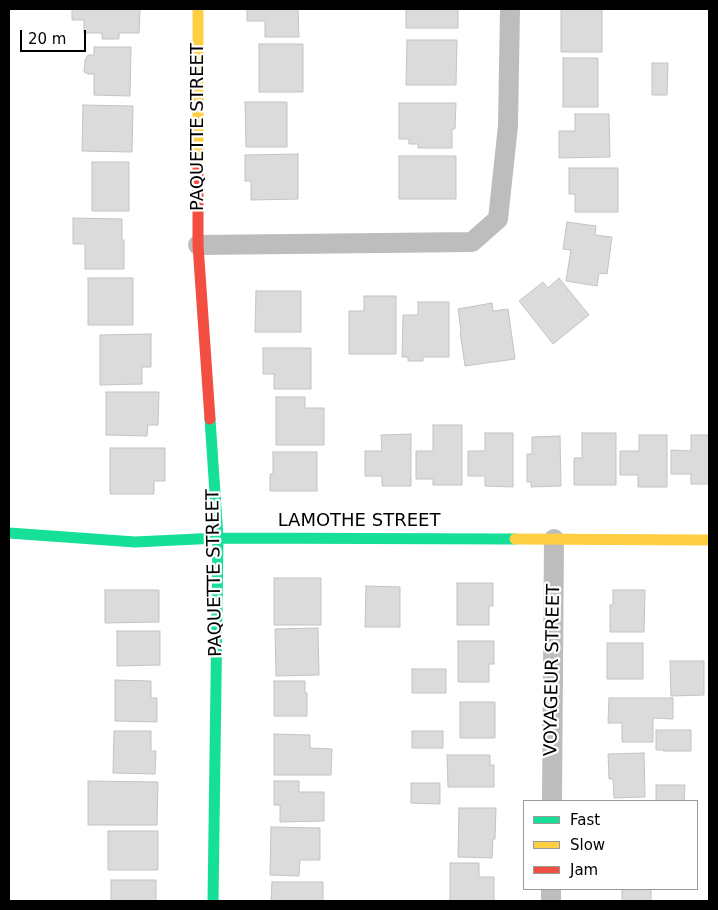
<!DOCTYPE html>
<style>
body{margin:0}
#map{position:relative;width:718px;height:910px;overflow:hidden;background:#fff;font-family:"DejaVu Sans",sans-serif}
canvas{display:block}
.frame{position:absolute;inset:0;border:10px solid #000;pointer-events:none}
.legend{position:absolute;left:523px;top:800px;width:175px;height:90px;box-sizing:border-box;background:#fff;border:1px solid #999;margin:0;padding:6px 9px;list-style:none;font-size:15px;color:#000}
.legend li{display:flex;align-items:center;gap:10px;height:25px}
.legend b{width:25px;border:1px solid #999}
.scale{position:absolute;left:20px;top:30px;width:66px;height:22px;box-sizing:border-box;border:2px solid #000;border-top:0;padding-left:6px;font-size:15px;line-height:18px;white-space:nowrap;color:#000;-webkit-text-stroke:4px #fff;paint-order:stroke}
</style>
<div id="map">
<canvas width="718" height="910"></canvas>
<div class="frame"></div>
<ul class="legend">
<li><b style="height:6px;background:#16e098"></b>Fast</li>
<li><b style="height:6px;background:#ffcf43"></b>Slow</li>
<li><b style="height:6px;background:#f24e42"></b>Jam</li>
</ul>
<div class="scale">20 m</div>
</div>
<script>
const ctx = document.querySelector('canvas').getContext('2d');
ctx.lineJoin = 'round';
function fill(path, color) { ctx.fillStyle = color; ctx.fill(path, 'evenodd'); }
const shape = rows => new Path2D(rows.map(r => 'M' + r).join(''));
function strokePath(path, color, width, dash) { ctx.strokeStyle = color; ctx.lineWidth = width; ctx.lineCap = dash ? 'butt' : 'round'; ctx.setLineDash(dash || []); ctx.stroke(path); }
function write(font, color, halo, rows, align = 'center') {
  ctx.font = font + ' "DejaVu Sans",sans-serif'; ctx.lineWidth = 4.5; ctx.setLineDash([]); ctx.textBaseline = 'middle'; ctx.strokeStyle = halo; ctx.fillStyle = color; for (const [text, x, y, turn = 0] of rows) {
    ctx.save(); ctx.translate(x, y); ctx.rotate((+turn || 0) * Math.PI / 180); ctx.textAlign = isNaN(turn) ? turn : align; if (halo) ctx.strokeText(text, 0, 0); ctx.fillText(text, 0, 0); ctx.restore();
  }
}
const building = shape([
 [72,9,140,9,139,33,119,33,119,39,102,39,102,33,84,33,84,20,72,20,72,9],
 [247,9,298,9,299,37,265,37,265,21,247,21,247,9],
 [406,9,458,9,458,28,406,28,406,9],
 [561,9,602,9,602,52,561,52,561,9],
 [407,40,457,40,456,85,406,85,407,40],
 [259,44,303,44,303,92,259,92,259,44],
 [94,47,131,47,130,96,94,95,94,74,88,74,84,72,85,60,88,55,94,55,94,47],
 [563,58,598,58,598,107,563,107,563,58],
 [652,63,668,63,667,95,652,95,652,63],
 [245,102,287,102,287,147,246,147,245,102],
 [399,103,456,103,455,129,452,129,452,148,418,148,418,144,409,144,409,139,399,139,399,103],
 [83,105,133,106,132,152,82,151,83,105],
 [575,114,609,114,610,157,559,158,559,131,575,131,575,114],
 [298,154,298,199,251,200,251,181,245,181,245,155,298,154],
 [399,156,456,156,456,199,399,199,399,156],
 [92,162,129,162,129,211,92,211,92,162],
 [569,168,618,168,618,212,575,212,575,194,569,194,569,168],
 [73,218,122,219,122,240,124,240,124,269,85,269,85,244,73,244,73,218],
 [567,222,596,226,595,235,612,237,607,274,599,273,597,286,566,281,571,250,563,249,567,222],
 [88,278,133,278,133,325,88,325,88,278],
 [559,278,589,315,553,344,519,301,543,282,548,288,559,278],
 [256,291,301,291,301,332,255,332,256,291],
 [364,296,396,296,396,354,349,354,349,311,364,311,364,296],
 [418,302,449,302,449,357,423,357,423,361,408,361,408,357,402,357,403,315,418,315,418,302],
 [492,303,493,311,508,309,515,359,465,366,460,332,461,331,458,309,492,303],
 [151,334,151,367,142,367,142,384,100,385,100,335,151,334],
 [263,348,311,348,311,389,274,389,274,374,263,374,263,348],
 [106,392,159,392,158,425,148,425,147,436,106,435,106,392],
 [276,397,305,397,305,408,324,408,324,445,276,445,276,397],
 [433,425,462,425,462,485,433,485,433,479,416,479,416,451,433,451,433,425],
 [485,433,513,433,513,487,485,486,485,476,468,476,468,451,485,451,485,433],
 [582,433,616,433,616,485,574,485,574,458,582,458,582,433],
 [411,434,411,486,382,486,382,476,365,476,365,451,382,451,381,435,411,434],
 [639,435,667,435,667,487,638,487,638,475,620,475,620,451,639,451,639,435],
 [691,435,709,435,709,484,691,484,691,474,671,474,671,450,691,451,691,435],
 [560,436,561,486,531,487,531,482,527,482,527,454,532,454,532,437,560,436],
 [110,448,165,448,165,481,154,481,154,494,110,494,110,448],
 [273,452,317,452,317,491,270,491,270,474,273,474,273,452],
 [274,578,321,578,321,625,274,625,274,578],
 [457,583,493,583,493,606,489,606,489,625,457,625,457,583],
 [366,586,400,587,400,627,365,627,366,586],
 [105,590,159,590,159,622,105,623,105,590],
 [613,590,645,590,644,632,610,632,610,605,613,605,613,590],
 [318,628,319,675,276,676,275,629,318,628],
 [117,631,160,631,160,665,117,666,117,631],
 [458,641,494,641,494,664,489,664,489,682,458,682,458,641],
 [607,643,643,643,643,679,607,679,607,643],
 [670,661,704,661,704,695,671,696,670,661],
 [412,669,446,669,446,693,412,693,412,669],
 [115,680,151,681,151,698,157,698,157,722,115,721,115,680],
 [274,681,305,681,305,693,307,693,307,716,274,716,274,681],
 [609,698,673,698,673,719,653,718,653,742,622,742,622,723,608,723,609,698],
 [460,702,495,702,495,738,460,738,460,702],
 [656,730,691,730,691,751,663,751,663,750,656,750,656,730],
 [114,731,151,731,151,751,156,751,155,774,113,773,114,731],
 [412,731,443,731,443,748,412,748,412,731],
 [274,734,310,735,310,748,332,749,331,775,274,775,274,734],
 [644,753,645,797,614,798,613,779,609,779,608,754,644,753],
 [447,755,490,755,490,765,494,765,494,787,448,787,447,755],
 [88,781,158,782,157,825,88,825,88,781],
 [274,781,299,781,299,792,324,792,324,821,280,822,280,805,274,805,274,781],
 [411,783,440,783,440,804,411,803,411,783],
 [656,785,685,785,684,801,656,801,656,785],
 [459,808,496,808,495,839,493,839,492,858,458,857,459,808],
 [271,827,320,828,320,860,300,860,299,876,270,875,271,827],
 [108,831,158,831,158,870,108,870,108,831],
 [450,863,479,863,479,877,494,877,494,901,450,901,450,863],
 [111,880,156,880,156,901,111,901,111,880],
 [272,882,323,882,323,901,271,901,272,882],
 [622,889,651,889,651,901,622,901,622,889]
]);
fill(building, '#dbdbdb');
strokePath(building, '#c3c3c3', 1);
strokePath(shape([
 [198,245,472,242,498,219,508,126,510,9],
 [552,801,554,539],
 [551,901,551,889]
]), '#bdbdbd', 20);
strokePath(shape([
 [210,419,218,538,213,901],
 [9,533,135,542,218,538,515,539]
]), '#16e098', 11);
strokePath(shape([
 [198,9,198,169],
 [515,539,709,540]
]), '#ffcf43', 11);
strokePath(shape([
 [198,169,198,245,210,419]
]), '#f24e42', 11);
write('18px', '#000', '#fff', [
 ["PAQUETTE STREET",198,127,-90],
 ["LAMOTHE STREET",359,521],
 ["PAQUETTE STREET",215,573,-91],
 ["VOYAGEUR STREET",553,670,-89]
]);
</script>
